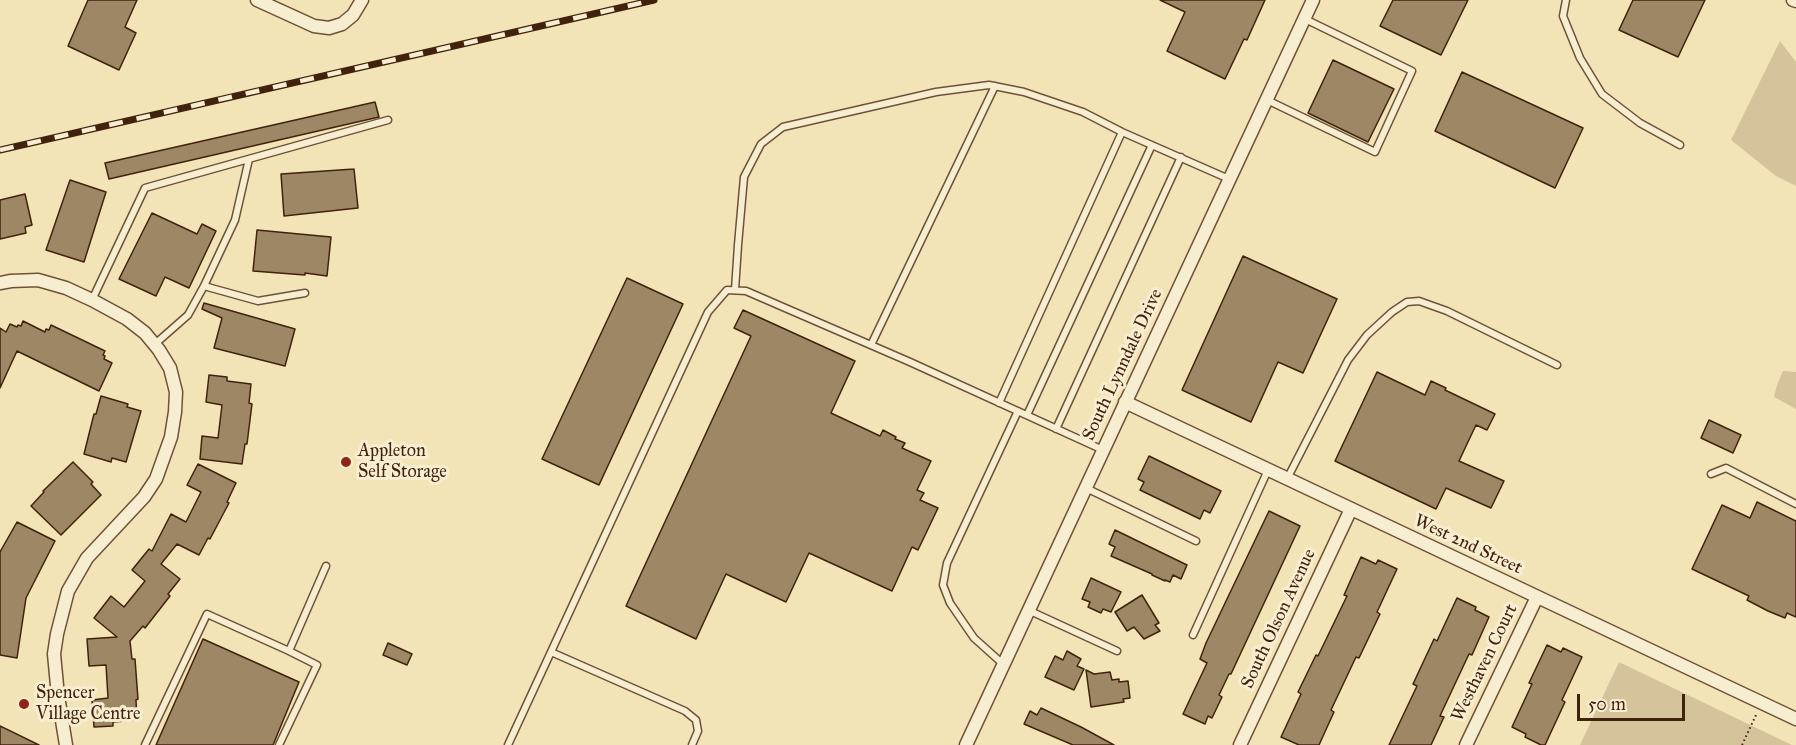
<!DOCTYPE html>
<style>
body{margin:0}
#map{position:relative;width:1796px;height:745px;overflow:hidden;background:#f3e4b8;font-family:"IM FELL Great Primer",serif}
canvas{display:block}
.scale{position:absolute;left:1577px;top:694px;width:108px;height:27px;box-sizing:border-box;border:3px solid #41220c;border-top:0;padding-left:8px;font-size:18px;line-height:21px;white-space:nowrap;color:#41220c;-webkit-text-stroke:4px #f7edd1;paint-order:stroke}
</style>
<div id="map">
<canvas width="1796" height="745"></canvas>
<div class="scale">50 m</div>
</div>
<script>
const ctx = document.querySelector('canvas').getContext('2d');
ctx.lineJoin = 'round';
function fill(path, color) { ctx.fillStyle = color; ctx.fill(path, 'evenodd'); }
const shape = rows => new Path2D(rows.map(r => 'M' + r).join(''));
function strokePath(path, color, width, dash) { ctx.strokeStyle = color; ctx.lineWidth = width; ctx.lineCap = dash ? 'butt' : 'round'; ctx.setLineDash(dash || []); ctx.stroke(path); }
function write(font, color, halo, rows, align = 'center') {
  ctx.font = font + ' "IM FELL Great Primer",serif'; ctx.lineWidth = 6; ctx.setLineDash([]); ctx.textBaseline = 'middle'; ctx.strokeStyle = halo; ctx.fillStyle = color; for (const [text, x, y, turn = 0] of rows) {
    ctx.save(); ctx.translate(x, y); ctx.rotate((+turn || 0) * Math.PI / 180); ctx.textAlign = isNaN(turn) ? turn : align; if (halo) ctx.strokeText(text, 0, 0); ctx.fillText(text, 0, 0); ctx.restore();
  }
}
fill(shape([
 [1780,41,1796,62,1796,186,1776,176,1731,140],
 [1783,371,1796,372,1796,409,1774,397,1777,385],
 [1619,662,1792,745,1580,745]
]), '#d5c39b');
const building = shape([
 [88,0,137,0,125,27,136,33,119,70,68,46,88,0],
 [1160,0,1265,0,1247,40,1244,39,1225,79,1167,51,1185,12,1160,0],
 [1393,0,1468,0,1441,55,1380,26,1393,0],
 [1633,0,1705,0,1678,57,1619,30,1633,0],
 [1333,60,1394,89,1368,142,1308,113,1333,60],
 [1462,72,1583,128,1555,188,1435,131,1462,72],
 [375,102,379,117,109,179,105,163,375,102],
 [354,169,358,208,284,216,281,174,354,169],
 [70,180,106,192,84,262,46,250,70,180],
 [25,194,32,225,25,227,26,233,0,239,0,200,25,194],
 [152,213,197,234,202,224,216,231,189,288,165,277,156,296,119,279,152,213],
 [257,230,331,237,327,276,305,273,305,275,253,271,257,230],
 [1243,256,1337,299,1303,373,1278,362,1251,422,1182,390,1243,256],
 [627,278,683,304,599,485,542,459,627,278],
 [204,303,295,329,285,366,214,348,222,318,202,309,204,303],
 [743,310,855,361,831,413,880,436,883,430,896,437,895,439,905,443,902,448,931,461,917,490,924,493,920,500,938,508,918,550,912,547,892,591,809,553,786,602,726,574,696,639,626,606,751,336,734,328,743,310],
 [23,321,45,332,46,329,49,330,51,325,105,351,103,355,105,356,104,359,112,363,99,391,17,351,0,388,0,328,6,332,10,324,17,327,18,325,21,326,23,321],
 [1377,372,1425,395,1431,381,1446,388,1445,390,1495,414,1487,430,1476,425,1459,461,1504,481,1491,508,1446,488,1436,509,1335,461,1377,372],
 [209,375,227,377,227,381,251,384,249,403,252,404,247,444,245,444,242,464,200,459,202,436,218,438,222,405,206,402,209,375],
 [101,396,128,404,127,407,141,411,126,462,112,458,111,462,84,454,94,414,96,414,101,396],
 [1709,420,1741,435,1733,453,1701,438,1709,420],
 [1149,456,1221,491,1210,513,1204,510,1200,519,1140,490,1144,482,1138,479,1149,456],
 [73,462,93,482,91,484,101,495,61,535,31,506,44,492,43,491,73,462],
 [198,464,236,483,227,502,229,503,210,539,208,538,199,555,177,544,161,564,180,579,168,594,170,596,145,628,143,626,130,641,132,659,135,659,138,699,136,700,137,720,113,722,113,726,94,727,92,700,108,698,106,665,89,666,87,639,117,637,94,618,111,596,124,607,145,581,132,570,149,549,152,551,171,514,186,522,201,492,187,485,198,464],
 [1757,502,1796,521,1796,617,1787,613,1785,618,1768,611,1747,600,1749,596,1692,569,1722,505,1750,518,1757,502],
 [1269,511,1300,526,1231,674,1229,674,1219,695,1222,697,1212,718,1208,716,1205,724,1183,714,1207,663,1200,659,1206,643,1269,511],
 [17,522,55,541,26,598,17,658,0,655,0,552,17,522],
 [1115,530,1187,565,1181,579,1173,575,1170,582,1165,580,1165,581,1152,575,1152,574,1111,556,1115,547,1109,544,1115,530],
 [1361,557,1376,564,1378,560,1397,569,1377,612,1380,614,1359,658,1356,657,1331,710,1334,712,1319,745,1299,745,1281,737,1301,694,1298,692,1316,655,1318,656,1347,596,1344,595,1361,557],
 [1091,578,1121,592,1111,612,1103,609,1101,613,1088,607,1090,602,1082,599,1091,578],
 [1142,595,1159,623,1155,625,1160,631,1144,639,1134,627,1127,631,1115,612,1142,595],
 [1457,598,1476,607,1475,610,1489,617,1472,655,1469,654,1440,716,1444,717,1431,745,1389,745,1417,686,1413,684,1434,639,1437,641,1457,598],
 [203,639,299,682,273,745,156,745,203,639],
 [388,643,412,654,407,665,383,655,388,643],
 [1547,645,1561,652,1563,648,1582,657,1562,700,1565,702,1545,745,1541,745,1525,737,1526,734,1512,727,1532,684,1529,683,1547,645],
 [1067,651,1081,659,1077,666,1084,669,1074,690,1045,677,1055,656,1063,660,1067,651],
 [1086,670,1094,674,1110,672,1112,680,1119,679,1119,682,1128,681,1130,698,1123,699,1124,702,1091,707,1086,670],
 [1041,708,1081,727,1114,745,1073,745,1024,724,1030,711,1037,715,1041,708],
 [0,726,39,745,0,745,0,726]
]);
fill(building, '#9e8765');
strokePath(building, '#41220c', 1.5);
const lane = shape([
 [1566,0,1563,16,1580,58,1602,94,1640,123,1680,145],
 [1267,100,1375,152,1412,71,1305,19],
 [204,286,258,301,305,293],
 [735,290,738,245,744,177,761,144,783,127,936,92,989,85,1024,92,1083,112,1122,132,1229,179],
 [92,300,145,188,388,120],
 [155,344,188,315,204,286,235,220,249,159],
 [871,345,995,86],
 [999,403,1122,132],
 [1027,415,1152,145],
 [1056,429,1181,157],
 [1711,474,1726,468,1796,504],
 [1287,479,1348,360,1367,335,1392,312,1407,302,1419,301,1447,311,1557,365],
 [1086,488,1196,541],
 [1028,610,1117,651],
 [1193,635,1268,470],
 [551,652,685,711,696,720,698,731,692,745],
 [1003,664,974,638,950,603,943,585,947,563,1018,411],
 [145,745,207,614,289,651],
 [279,745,317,665,289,651,326,566],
 [508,745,708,312,727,290,746,291,910,362,1103,450]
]);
const street = shape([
 [257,0,314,26,329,28,342,24,353,15,362,0],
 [1793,0,1796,1],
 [0,283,11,281,38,280,66,288,92,300,127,319,145,333,159,350,170,368,176,392,175,412,171,437,156,479,144,497,87,558,68,591,57,634,54,654,58,696,66,745],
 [1125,402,1796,719],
 [966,745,1313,0],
 [1240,745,1351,509],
 [1466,745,1537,597]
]);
strokePath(lane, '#6e5237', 9);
strokePath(street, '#6e5237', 15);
strokePath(shape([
 [1742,745,1756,715]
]), '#41220c', 2, [1.5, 3]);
strokePath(lane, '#f7edd1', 6);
strokePath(street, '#f7edd1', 12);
const rail = shape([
 [0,150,654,0]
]);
strokePath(rail, '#41220c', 7);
strokePath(rail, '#f7edd1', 4.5, [14]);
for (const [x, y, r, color] of [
 [346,462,6,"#8f2418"],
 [24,704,6,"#8f2418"]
]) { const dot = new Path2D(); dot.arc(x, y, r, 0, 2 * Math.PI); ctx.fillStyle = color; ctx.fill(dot); strokePath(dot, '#f7edd1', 2); }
write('18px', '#41220c', '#f7edd1', [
 ["South Lynndale Drive",1123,365,-65],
 ["West 2nd Street",1468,545,25],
 ["South Olson Avenue",1279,619,-65],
 ["Westhaven Court",1485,663,-64]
]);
write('18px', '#41220c', '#f7edd1', [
 ["Appleton",358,452],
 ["Self Storage",358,473],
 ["Spencer",36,694],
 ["Village Centre",36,715]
], 'left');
</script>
